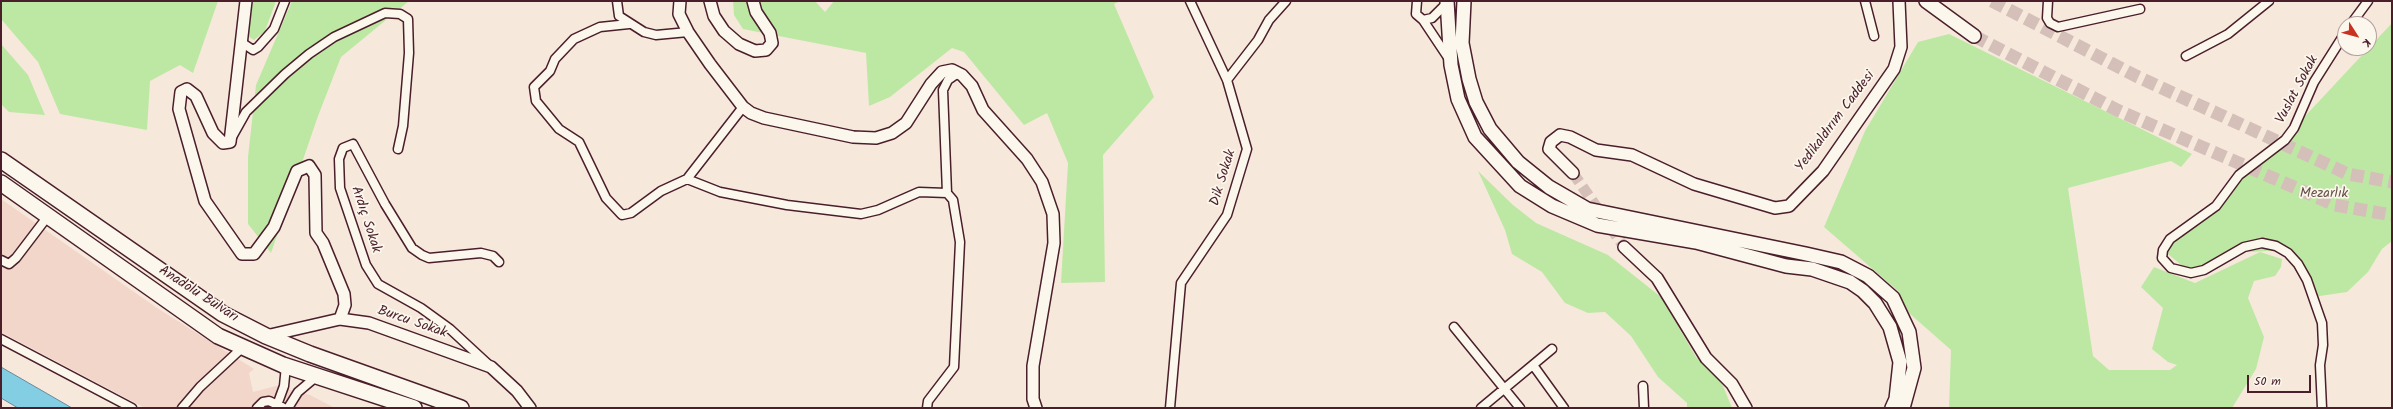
<!DOCTYPE html>
<meta charset="utf-8">
<style>
body{margin:0}
#map{position:relative;width:2393px;height:409px;overflow:hidden;background:#f7e8dc;font-family:Kalam,sans-serif}
canvas{display:block}
.frame{position:absolute;inset:0;border:2px solid #4a1f2b;pointer-events:none}
.north{position:absolute;left:2337px;top:16px;width:40px;height:40px;box-sizing:border-box;background:#fbf7ec;border:1px solid #b4a19f;border-radius:50%;rotate:126deg;font-size:11px;font-weight:700;line-height:16px;text-align:center;color:#4a1f2b}
.north::after{content:'';display:block;margin:auto;width:14px;height:18px;background:#c8321e;clip-path:polygon(50% 0,100% 100%,50% 72%,0 100%)}
.scale{position:absolute;left:2247px;top:375px;width:64px;height:18px;box-sizing:border-box;border:2px solid #4a1f2b;border-top:0;padding-left:5px;font-size:12px;line-height:14px;white-space:nowrap;color:#4a1f2b;-webkit-text-stroke:3px #fbf7ec;paint-order:stroke}
</style>
<div id="map">
<canvas width="2393" height="409"></canvas>
<div class="frame"></div>
<div class="north">K</div>
<div class="scale">50 m</div>
</div>
<script>
const ctx = document.querySelector('canvas').getContext('2d');
ctx.lineJoin = 'round';
function fill(path, color) { ctx.fillStyle = color; ctx.fill(path, 'evenodd'); }
const shape = rows => new Path2D(rows.map(r => 'M' + r).join(''));
function strokePath(path, color, width, dash) { ctx.strokeStyle = color; ctx.lineWidth = width; ctx.lineCap = dash ? 'butt' : 'round'; ctx.setLineDash(dash || []); ctx.stroke(path); }
function write(font, color, halo, rows, align = 'center') {
  ctx.font = font + ' Kalam,sans-serif'; ctx.lineWidth = 3.5; ctx.setLineDash([]); ctx.textBaseline = 'middle'; ctx.strokeStyle = halo; ctx.fillStyle = color; for (const [text, x, y, turn = 0] of rows) {
    ctx.save(); ctx.translate(x, y); ctx.rotate((+turn || 0) * Math.PI / 180); ctx.textAlign = isNaN(turn) ? turn : align; if (halo) ctx.strokeText(text, 0, 0); ctx.fillText(text, 0, 0); ctx.restore();
  }
}
fill(shape([
 [1,199,157,308,254,369,249,373,253,392,276,386,310,395,335,408,145,408,1,332]
]), '#f2d6c9');
fill(shape([
 [1,1,218,1,193,73,180,65,150,81,147,130,60,114,38,62,1,19],
 [253,1,276,1,265,31,254,40,248,36],
 [292,1,409,1,341,57,318,116,271,253,248,224,248,157,256,85],
 [733,1,815,1,825,12,834,1,1120,1,1114,4,1154,97,1103,155,1105,282,1061,283,1068,163,1047,113,1024,125,964,52,952,48,890,97,869,106,866,53,743,29,734,15],
 [2392,23,2392,241,2382,249,2368,272,2347,292,2313,297,2282,250,2234,253,2191,273,2163,250,2216,206,2294,128],
 [1949,34,2192,154,2181,167,2171,161,2068,188,2093,356,2109,370,2170,370,2177,365,2168,362,2152,349,2163,308,2141,287,2154,267,2195,283,2260,252,2282,259,2281,267,2275,276,2254,281,2248,298,2264,337,2256,369,2232,408,1949,408,1951,350,1909,313,1898,291,1824,227,1865,131,1918,42],
 [1,44,28,75,45,115,9,112,1,104],
 [1478,171,1513,205,1536,223,1608,255,1661,297,1696,357,1721,381,1732,408,1687,408,1687,403,1658,377,1631,336,1605,312,1588,313,1565,303,1542,272,1512,254,1505,230]
]), '#bde8a4');
const water = shape([
 [1,367,72,408,18,408,1,398,1,367]
]);
fill(water, '#83cee3');
strokePath(water, '#6c8899', 1);
strokePath(shape([
 [1573,173,1624,247]
]), '#d4c0b9', 11, [11, 5.5]);
strokePath(shape([
 [1992,1,2136,76,2348,174,2392,182],
 [1974,36,2117,110,2335,205,2392,215]
]), '#d4c0b9', 13, [13, 6]);
const street = shape([
 [617,1,619,16,644,32,656,35,688,32],
 [1417,1,1416,14,1423,20,1449,59],
 [1865,1,1874,36],
 [2048,1,2047,18,2050,23,2058,27,2140,9],
 [1423,20,1432,18,1447,3],
 [629,24,600,27,574,39,555,59,550,71,534,87,536,101,559,129,579,142,606,198,622,215,631,213,661,191,687,179,743,107],
 [2351,24,2368,1],
 [241,42,253,50,258,47,274,29,285,1],
 [2186,56,2228,34,2269,1],
 [1227,80,1258,40,1269,20,1286,1],
 [232,137,246,112,285,74,309,54,334,37,385,13,400,14,408,19,409,53,403,126,398,149],
 [687,179,720,192,787,205,861,214,878,210,919,192,947,193,953,200,960,242,954,367,928,401,927,408],
 [947,193,943,90,948,80,958,73],
 [1,260,9,264,16,258,48,216],
 [1454,327,1520,408],
 [1,339,132,408],
 [489,365,450,329,421,308,378,284,366,265,340,188,339,159,343,148,353,144,385,204,412,248,422,255,429,258,481,253,493,256,499,262],
 [1533,365,1564,408],
 [1643,386,1644,408],
 [182,408,200,387,243,347],
 [257,408,263,402,269,401,282,407],
 [276,408,284,386,286,366],
 [288,408,298,392,317,376],
 [1170,408,1181,283,1227,215,1247,149,1227,80,1190,1],
 [1481,408,1552,349],
 [2322,408,2320,365,2323,345,2322,323,2307,280,2298,264,2288,253,2276,246,2262,243,2244,247,2204,270,2191,273,2171,268,2162,258,2163,250,2170,239,2216,206,2239,175,2285,140,2294,128,2314,82,2345,33]
]);
const secondary = shape([
 [246,1,230,142,223,143,213,133,196,96,187,89,181,92,179,109,205,201,242,254,254,254,274,227,297,171,309,166,315,175,316,233,323,243,344,294,345,305,340,319],
 [680,1,679,14,688,32,710,64,743,107,751,113,764,118,853,137,876,138,892,133,906,123,931,84,942,72,952,70,962,75,972,86,983,110,1027,159,1042,182,1053,214,1054,243,1033,366,1033,399,1036,408],
 [710,1,714,16,724,31,739,44,755,51,766,50,772,43,770,33,756,12,753,1],
 [1573,173,1549,149,1551,142,1560,135,1570,137,1596,150,1632,155,1694,184,1775,208,1789,206,1823,171,1894,69,1901,47,1899,1],
 [1624,247,1657,278,1706,358,1732,384,1746,408],
 [266,336,340,319,369,323,491,367,517,391,530,408]
]);
const primary = shape([
 [1447,1,1451,65,1458,99,1475,137,1520,186,1552,206,1597,225,1696,242,1786,266,1812,269,1850,282,1863,291,1875,303,1890,327,1900,362,1896,399,1892,408],
 [1464,1,1462,43,1469,79,1476,102,1490,129,1518,162,1549,187,1587,209,1806,254,1841,262,1868,276,1893,298,1909,332,1914,368,1903,408],
 [1926,1,1974,36]
]);
const highway = shape([
 [1,160,223,314,266,336,310,354,461,408],
 [1,183,218,336,283,365,414,408]
]);
strokePath(street, '#4a1f2b', 11);
strokePath(secondary, '#4a1f2b', 14);
strokePath(primary, '#4a1f2b', 16);
strokePath(highway, '#4a1f2b', 18);
strokePath(street, '#fbf7ec', 8);
strokePath(secondary, '#fbf7ec', 11);
strokePath(primary, '#fbf7ec', 13);
strokePath(highway, '#fbf7ec', 15);
write('14px', '#4a1f2b', '#fbf7ec', [
 ["Vuslat Sokak",2298,90,-62],
 ["Yedikaldırım Caddesi",1836,122,-53],
 ["Dik Sokak",1224,178,-73],
 ["Ardıç Sokak",365,220,72],
 ["Anadolu Bulvarı",198,295,33],
 ["Burcu Sokak",412,323,19]
]);
write('14px', '#675149', '#fbf7ec', [
 ["Mezarlık",2324,195]
]);
</script>
